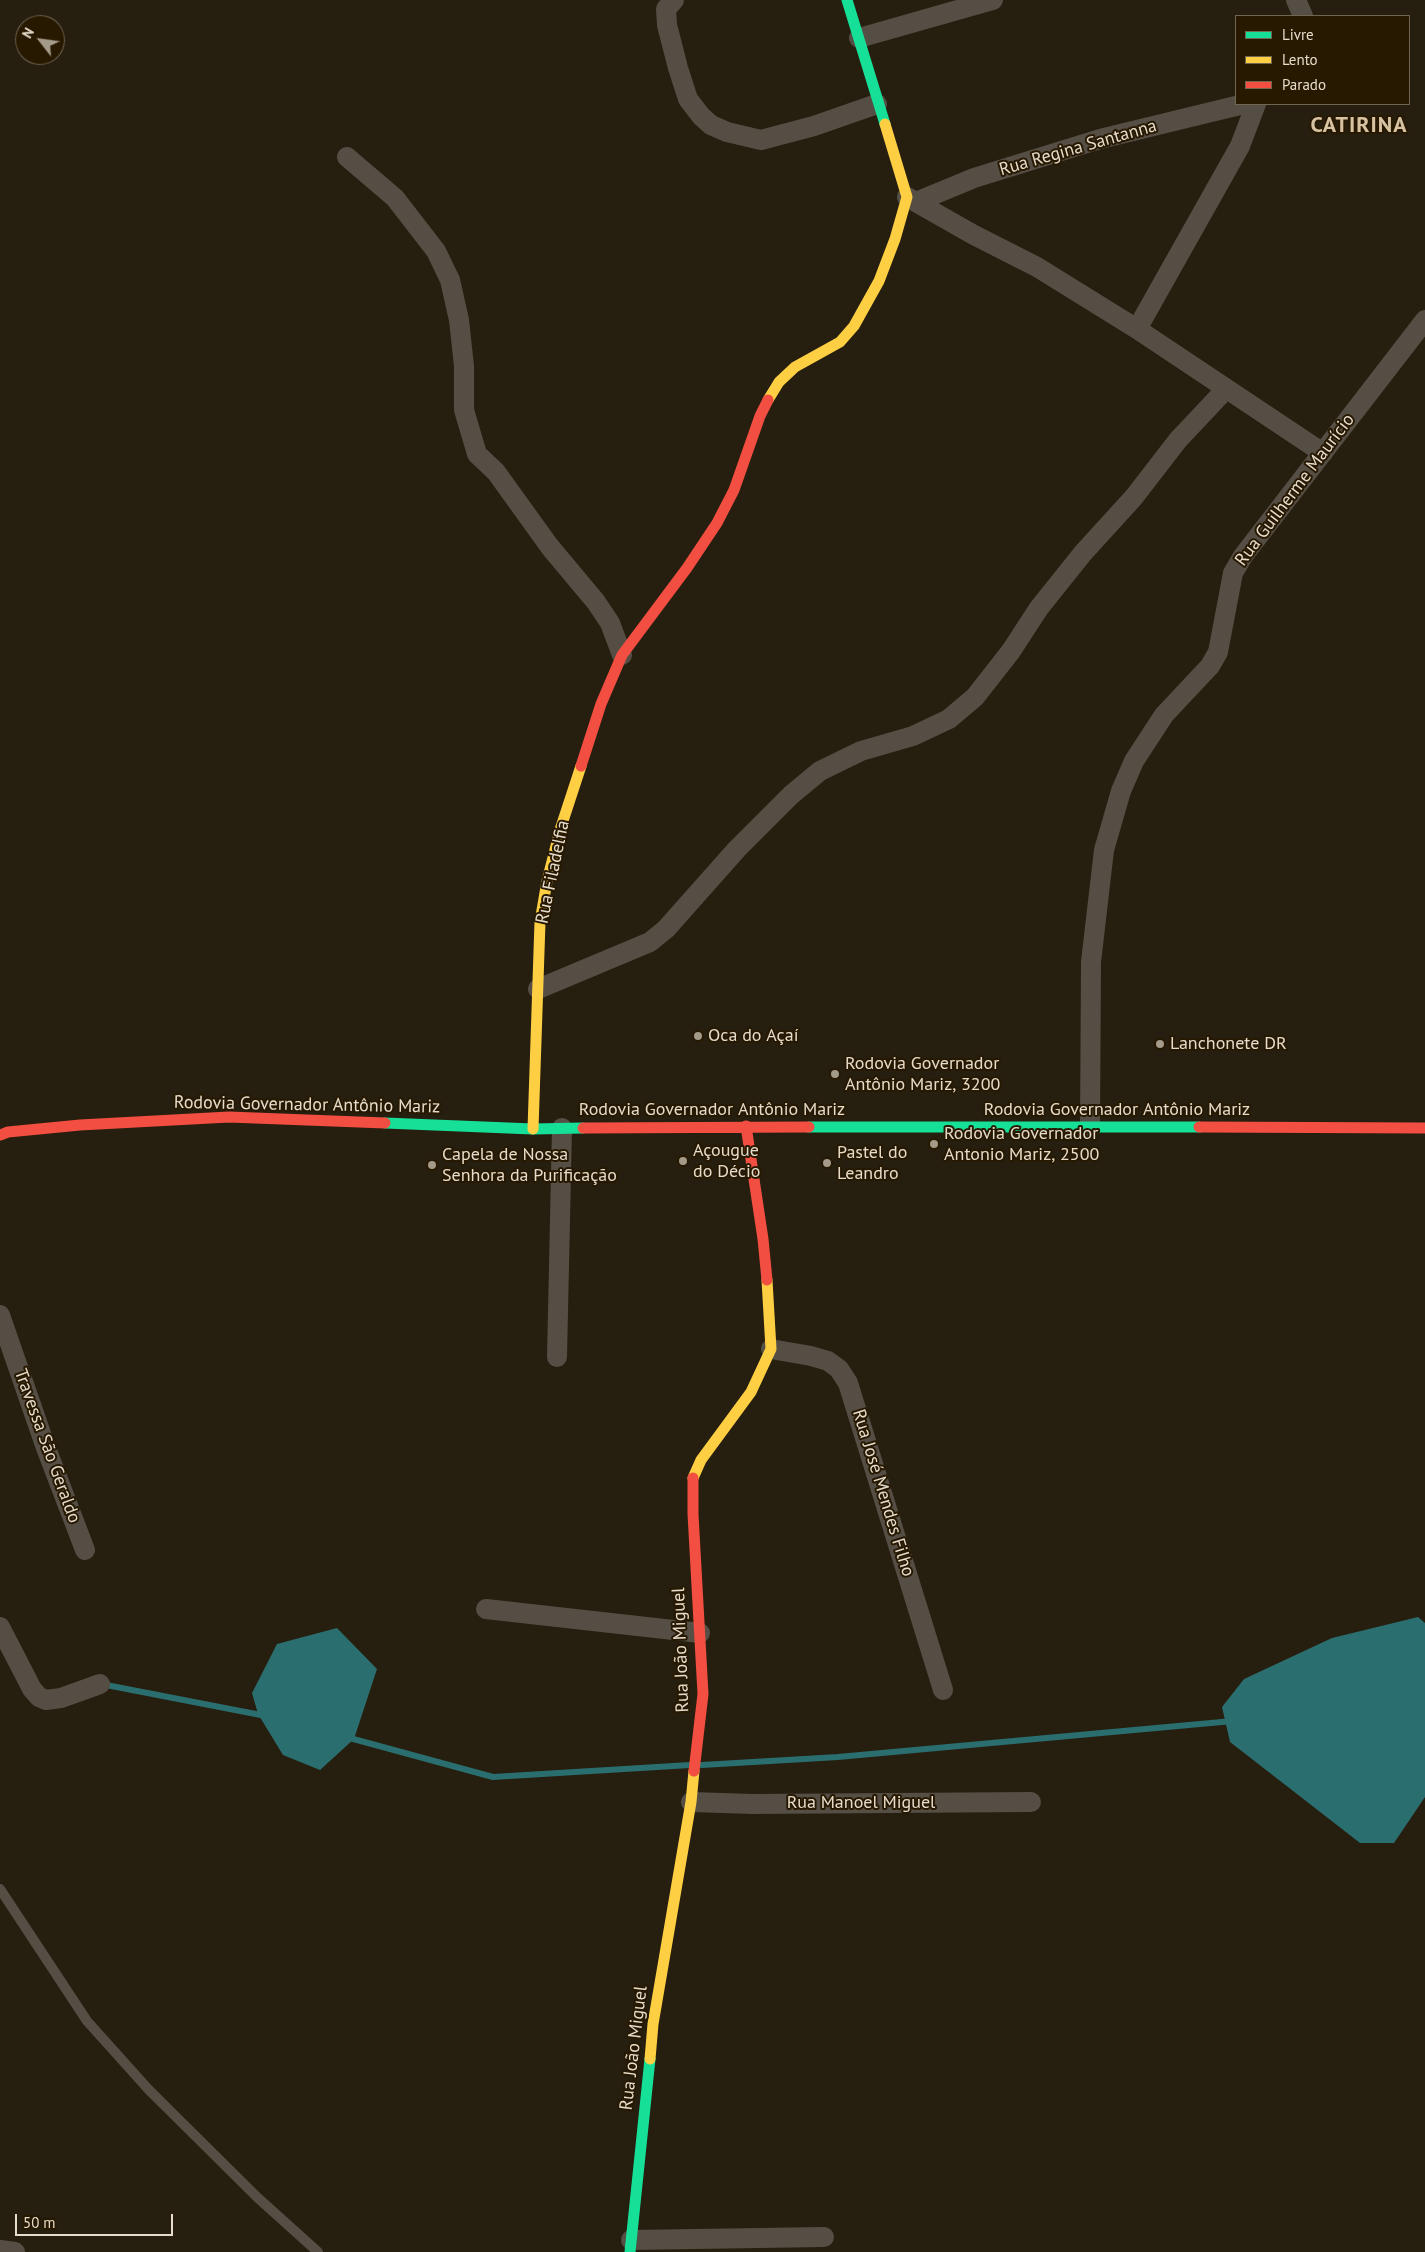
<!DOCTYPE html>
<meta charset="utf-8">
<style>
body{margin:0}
#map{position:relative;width:1425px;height:2252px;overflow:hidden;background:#261e0e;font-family:"PT Sans",sans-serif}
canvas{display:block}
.legend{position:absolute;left:1235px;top:15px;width:175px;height:90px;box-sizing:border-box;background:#271800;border:1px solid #736651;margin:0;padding:6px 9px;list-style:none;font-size:15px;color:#e6dccb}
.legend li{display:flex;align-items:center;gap:10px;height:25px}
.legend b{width:25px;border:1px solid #736651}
.north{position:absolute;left:15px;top:15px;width:50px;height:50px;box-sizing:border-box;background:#271800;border:1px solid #736651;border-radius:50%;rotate:300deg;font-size:14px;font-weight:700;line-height:20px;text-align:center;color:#e6dccb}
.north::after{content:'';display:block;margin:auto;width:18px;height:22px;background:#a39a89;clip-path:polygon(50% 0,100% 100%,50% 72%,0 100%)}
.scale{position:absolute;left:15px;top:2214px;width:158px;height:22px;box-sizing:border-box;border:2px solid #e6dccb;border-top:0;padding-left:6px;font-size:15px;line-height:18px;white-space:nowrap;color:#e6dccb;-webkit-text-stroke:4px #271800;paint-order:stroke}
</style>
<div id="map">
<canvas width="1425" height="2252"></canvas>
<ul class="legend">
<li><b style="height:6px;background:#16e098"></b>Livre</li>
<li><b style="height:6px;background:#ffcf43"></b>Lento</li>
<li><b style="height:6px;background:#f24e42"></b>Parado</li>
</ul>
<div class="north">N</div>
<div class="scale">50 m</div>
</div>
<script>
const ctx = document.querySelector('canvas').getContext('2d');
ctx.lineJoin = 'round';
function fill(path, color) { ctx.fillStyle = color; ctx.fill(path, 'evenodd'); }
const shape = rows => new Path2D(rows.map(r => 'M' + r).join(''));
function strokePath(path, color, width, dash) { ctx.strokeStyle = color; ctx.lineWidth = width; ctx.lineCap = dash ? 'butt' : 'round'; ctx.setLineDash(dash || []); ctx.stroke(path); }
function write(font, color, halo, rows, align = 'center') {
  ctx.font = font + ' "PT Sans",sans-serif'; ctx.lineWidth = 4; ctx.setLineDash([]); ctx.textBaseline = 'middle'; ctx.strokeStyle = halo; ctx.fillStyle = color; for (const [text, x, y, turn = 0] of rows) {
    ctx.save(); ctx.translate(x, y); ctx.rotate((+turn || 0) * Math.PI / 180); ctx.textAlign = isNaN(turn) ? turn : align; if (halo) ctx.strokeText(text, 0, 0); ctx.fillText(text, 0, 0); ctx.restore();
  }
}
fill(shape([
 [1418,1617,1425,1623,1425,1797,1394,1843,1360,1843,1230,1742,1222,1707,1244,1679,1332,1638],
 [337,1628,377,1669,354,1739,320,1770,283,1755,258,1714,252,1693,277,1644]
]), '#2b6e6f');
strokePath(shape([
 [101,1684,266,1716],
 [346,1737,493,1777,690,1765],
 [702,1765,838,1757,1233,1721]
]), '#2b6e6f', 6);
strokePath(shape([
 [0,1889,87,2021,149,2090,258,2198,318,2252]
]), '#554e44', 10);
strokePath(shape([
 [674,0,666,9,667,25,678,68,688,99,701,116,711,125,727,132,761,140,814,126,877,104],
 [1296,0,1303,16],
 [859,38,993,0],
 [347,157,395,198,436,251,450,280,459,320,464,366,464,410,477,454,496,472,550,547,596,602,610,623,622,655],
 [907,197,974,235,1037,267,1137,329,1323,453],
 [916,202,974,178,1100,139,1244,104],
 [1137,329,1240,146,1256,104],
 [538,989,650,942,666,929,737,849,791,795,820,771,861,751,913,736,949,719,975,697,1011,651,1039,608,1083,553,1134,497,1178,440,1226,389],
 [1090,1127,1091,962,1104,850,1121,791,1134,761,1164,715,1210,666,1218,652,1233,573,1243,556,1425,320],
 [0,1315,46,1448,85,1550],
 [771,1349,811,1356,828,1361,839,1369,848,1383,943,1690],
 [557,1357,562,1128],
 [486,1609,700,1633],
 [0,1627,32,1689,39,1697,46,1700,61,1698,100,1684],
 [691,1802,753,1804,1031,1802],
 [631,2240,824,2237],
 [0,2250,15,2252]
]), '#554e44', 20);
strokePath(shape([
 [847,0,885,124],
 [385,1123,533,1129,583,1128],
 [809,1127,1199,1127],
 [630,2252,650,2059]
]), '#16e098', 11);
strokePath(shape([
 [768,400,779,382,795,367,840,342,854,326,879,281,895,239,907,197,885,124],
 [533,1129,540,922,547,881,560,830,581,766],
 [693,1478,701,1460,751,1392,771,1349,767,1280],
 [650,2059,653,2024,691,1802,694,1771]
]), '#ffcf43', 11);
strokePath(shape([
 [581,766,601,704,622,655,687,568,717,523,734,490,760,416,768,400],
 [746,1126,763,1239,767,1280],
 [1199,1127,1425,1128],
 [583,1128,809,1127],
 [0,1135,8,1132,80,1125,229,1117,385,1123],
 [693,1478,693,1514,703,1694,694,1771]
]), '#f24e42', 11);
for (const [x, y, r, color] of [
 [698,1036,5,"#a39a89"],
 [1160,1044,5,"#a39a89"],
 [835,1074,5,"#a39a89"],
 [934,1144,5,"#a39a89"],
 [683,1161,5,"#a39a89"],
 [827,1163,5,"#a39a89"],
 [432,1165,5,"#a39a89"]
]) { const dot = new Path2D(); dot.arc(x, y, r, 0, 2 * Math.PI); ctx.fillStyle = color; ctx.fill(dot); strokePath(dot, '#271800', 2); }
write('18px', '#e6dccb', '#271800', [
 ["Rua Regina Santanna",1078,148,-16],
 ["Rua Guilherme Maurício",1295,490,-53],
 ["Rua Filadelfia",553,872,-78],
 ["Rodovia Governador Antônio Mariz",307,1105,1],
 ["Rodovia Governador Antônio Mariz",712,1110],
 ["Rodovia Governador Antônio Mariz",1117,1110],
 ["Travessa São Geraldo",47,1446,70],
 ["Rua José Mendes Filho",883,1493,73],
 ["Rua João Miguel",681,1650,-92],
 ["Rua Manoel Miguel",861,1803],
 ["Rua João Miguel",634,2048,-83]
]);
write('18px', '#e6dccb', '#271800', [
 ["Oca do Açaí",708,1036],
 ["Lanchonete DR",1170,1044],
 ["Rodovia Governador",845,1064],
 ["Antônio Mariz, 3200",845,1085],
 ["Rodovia Governador",944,1134],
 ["Antonio Mariz, 2500",944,1155],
 ["Açougue",693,1151],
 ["do Décio",693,1172],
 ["Pastel do",837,1153],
 ["Leandro",837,1174],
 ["Capela de Nossa",442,1155],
 ["Senhora da Purificação",442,1176]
], 'left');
ctx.letterSpacing = '1px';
write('bold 22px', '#d7c3a2', '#271800', [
 ["CATIRINA",1359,126]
]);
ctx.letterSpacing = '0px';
</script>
